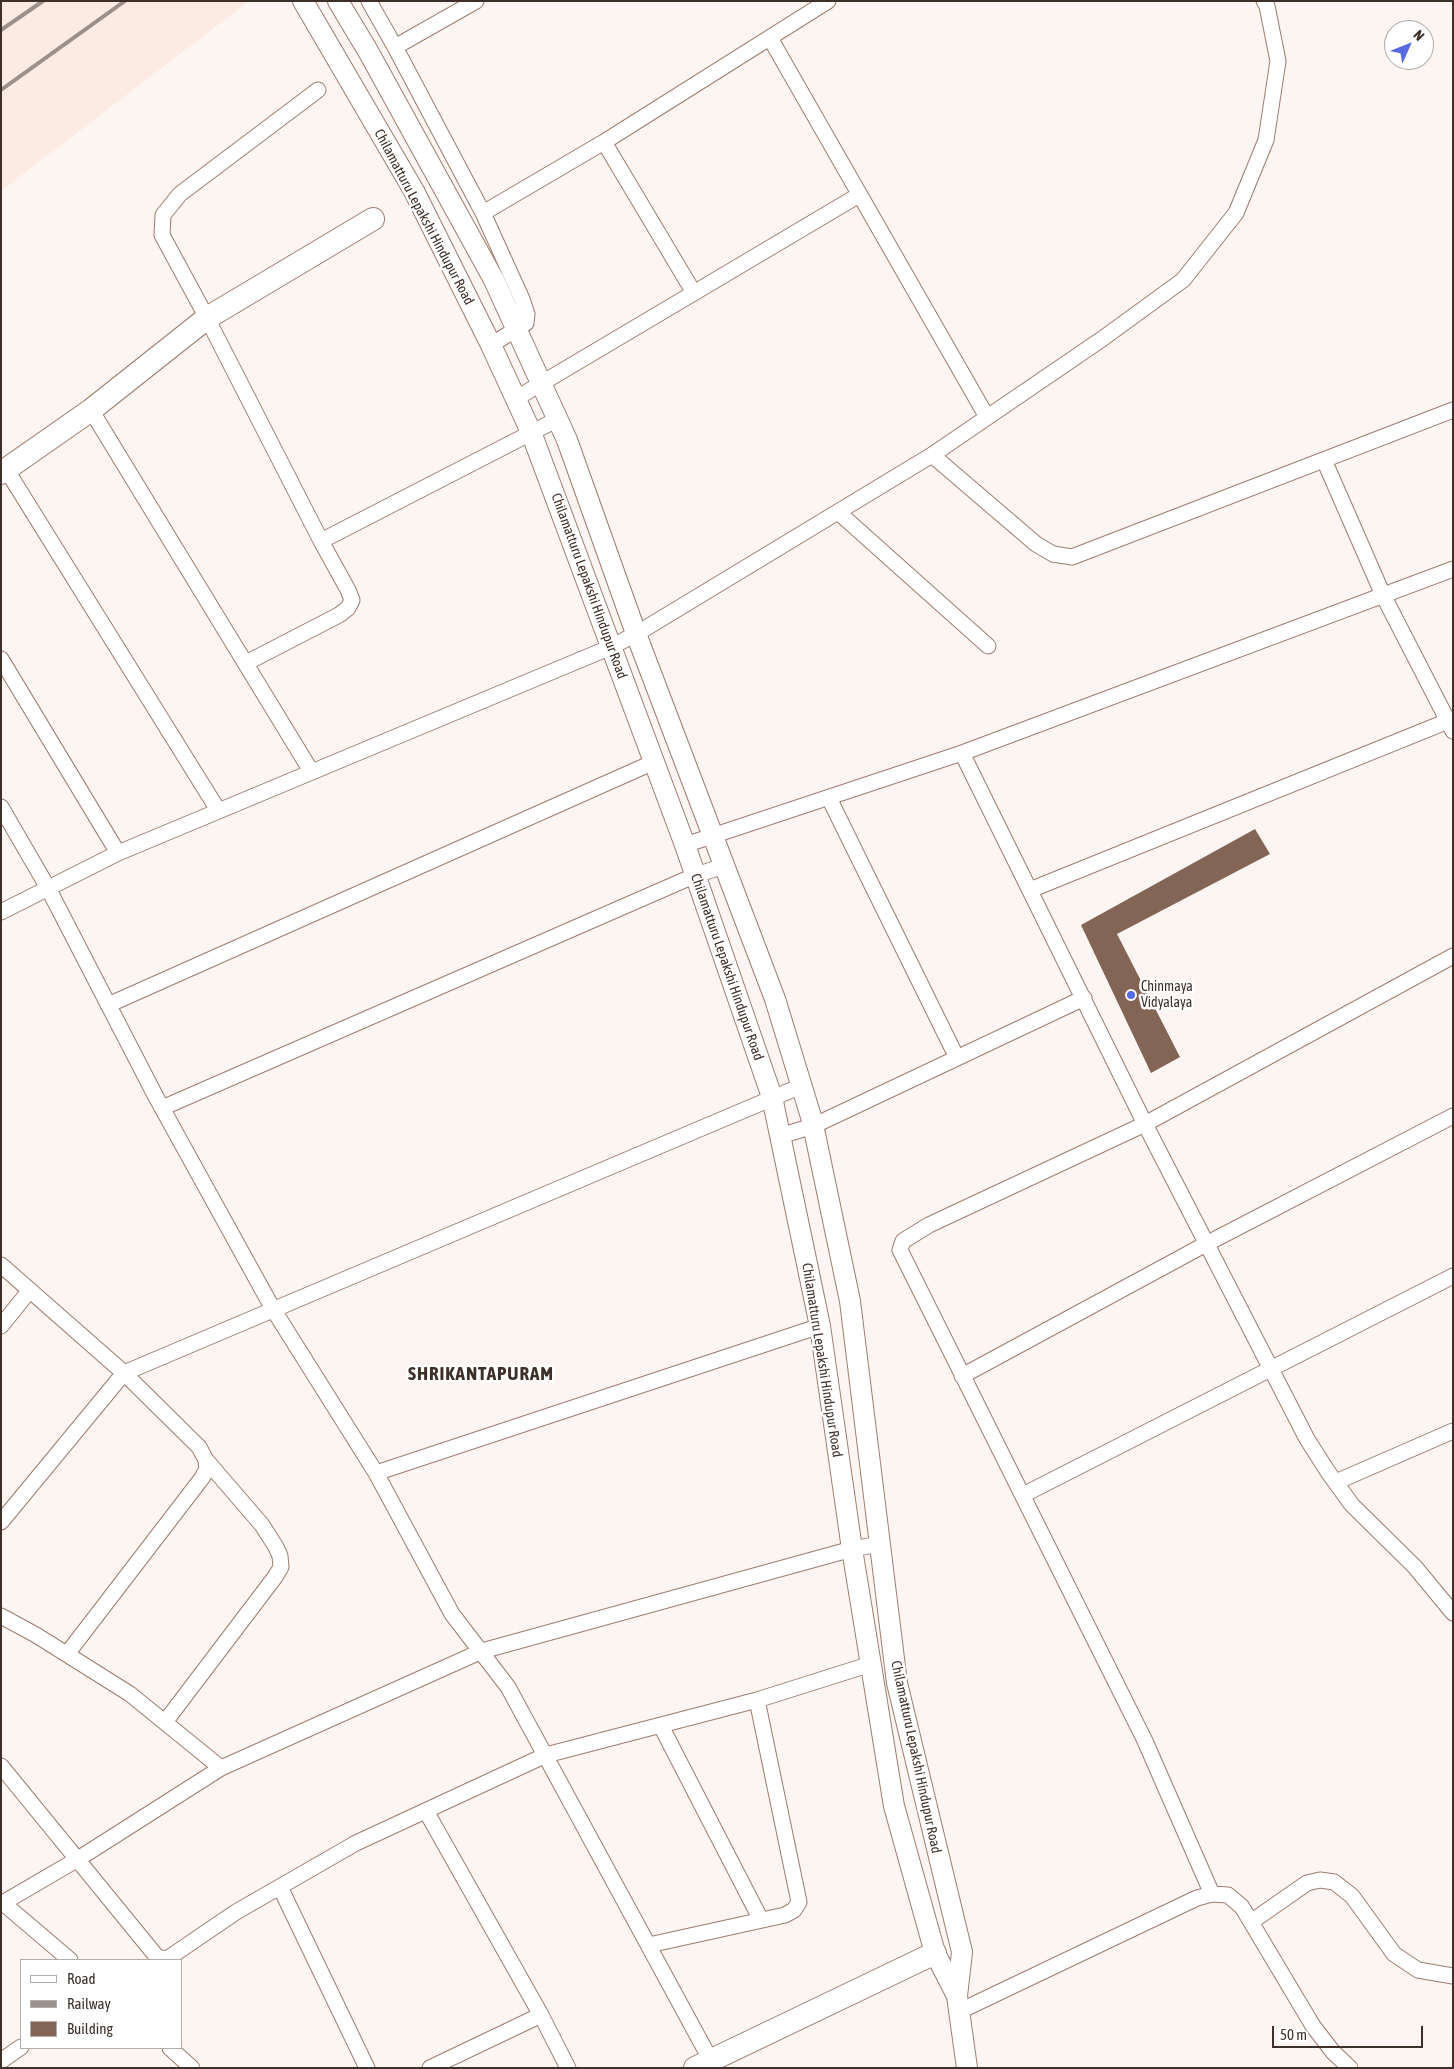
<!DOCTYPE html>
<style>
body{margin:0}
#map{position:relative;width:1454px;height:2069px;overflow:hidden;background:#fcf5f2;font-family:"Asap Condensed",sans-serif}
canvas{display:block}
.frame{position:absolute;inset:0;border:2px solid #3e3029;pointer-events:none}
.legend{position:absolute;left:20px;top:1959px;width:162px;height:90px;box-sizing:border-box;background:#fff;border:1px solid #b2aca9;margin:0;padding:6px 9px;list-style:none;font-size:15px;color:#3e3029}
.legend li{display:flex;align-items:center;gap:10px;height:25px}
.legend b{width:25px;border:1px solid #b2aca9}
.north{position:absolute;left:1384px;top:20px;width:50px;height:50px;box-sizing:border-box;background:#fff;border:1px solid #b2aca9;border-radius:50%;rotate:46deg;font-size:14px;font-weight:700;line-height:20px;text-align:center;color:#3e3029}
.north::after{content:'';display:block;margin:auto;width:18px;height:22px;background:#576be2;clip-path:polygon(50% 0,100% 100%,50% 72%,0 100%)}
.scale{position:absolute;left:1272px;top:2026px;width:151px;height:22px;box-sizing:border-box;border:2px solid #3e3029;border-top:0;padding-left:6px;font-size:15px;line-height:18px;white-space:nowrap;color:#3e3029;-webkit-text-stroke:4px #fff;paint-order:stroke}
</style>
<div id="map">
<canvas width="1454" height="2069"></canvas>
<div class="frame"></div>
<ul class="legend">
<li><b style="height:6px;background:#fff"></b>Road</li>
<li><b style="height:6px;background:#9b908b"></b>Railway</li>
<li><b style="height:14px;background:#836555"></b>Building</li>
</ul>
<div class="north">N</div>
<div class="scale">50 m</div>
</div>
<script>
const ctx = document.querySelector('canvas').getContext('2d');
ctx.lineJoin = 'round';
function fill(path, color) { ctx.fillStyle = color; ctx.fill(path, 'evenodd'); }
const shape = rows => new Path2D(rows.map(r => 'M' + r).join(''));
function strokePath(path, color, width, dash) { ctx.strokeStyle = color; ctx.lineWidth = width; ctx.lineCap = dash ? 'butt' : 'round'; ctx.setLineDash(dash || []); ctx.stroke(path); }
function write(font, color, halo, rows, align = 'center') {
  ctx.font = font + ' "Asap Condensed",sans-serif'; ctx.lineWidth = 5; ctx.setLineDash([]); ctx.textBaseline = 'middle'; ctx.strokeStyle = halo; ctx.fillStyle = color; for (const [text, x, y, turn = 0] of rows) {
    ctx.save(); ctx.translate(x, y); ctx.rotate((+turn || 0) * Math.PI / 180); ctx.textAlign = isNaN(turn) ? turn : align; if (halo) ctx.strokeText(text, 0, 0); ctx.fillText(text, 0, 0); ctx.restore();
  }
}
fill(shape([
 [1,1,249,1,1,191]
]), '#fcebe2');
fill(shape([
 [1255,829,1270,854,1117,934,1180,1057,1151,1073,1081,925]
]), '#836555');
const minor = shape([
 [369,1,395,47,476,1],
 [770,38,987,417],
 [395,47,483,213,604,142,828,1],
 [318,90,180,194,163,215,162,235,207,318,321,541,558,419],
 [604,142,694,293],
 [483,213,522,299,527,314,526,323,491,345],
 [515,399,859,195],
 [91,410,311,771],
 [932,455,1036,544,1053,554,1072,557,1453,410],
 [1324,460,1383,595,1453,731],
 [6,469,218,810],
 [838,512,988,646],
 [1,659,118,853],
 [246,663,339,615,348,608,352,600,348,590,321,541],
 [962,753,1453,569],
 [829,798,957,1058],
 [1,807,48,888,156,1097,273,1309,376,1473,452,1614,508,1687,715,2068],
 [685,845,962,753,1145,1124,1307,1439,1328,1472,1352,1505,1415,1567,1453,1613],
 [1030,890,1453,719],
 [1,912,118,853,611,647,636,634,932,455,1102,339,1183,280,1236,213,1266,140,1278,61,1267,6,1264,1],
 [108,1005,654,762],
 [162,1108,696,875,724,866],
 [780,1136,813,1126,1084,998],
 [1,1265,124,1373,199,1447,206,1460,207,1469,202,1478,67,1654],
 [1,1326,30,1290],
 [962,1376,1206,1244,1453,1116],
 [376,1473,820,1326],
 [1336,1482,1453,1431],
 [1023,1495,1453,1276],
 [1,1522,124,1373,801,1086],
 [1,1616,36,1635,130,1694,221,1768],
 [165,1722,275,1577,281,1567,280,1556,276,1547,262,1525,206,1460],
 [661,1726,761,1920],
 [1,1766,148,1946,157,1957,167,1959,236,1912,356,1843,546,1755,757,1700,871,1664],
 [426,1811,541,2015,568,2068],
 [280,1887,367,2068],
 [1212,1894,1145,1741,900,1250,903,1241,929,1225,1145,1124,1453,956],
 [3,1903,70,1960],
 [1,1904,78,1859,221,1768,482,1651,852,1549,880,1544],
 [1251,1922,1307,1883,1320,1880,1334,1882,1352,1896,1394,1954,1418,1970,1453,1976],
 [649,1945,785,1915,794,1910,799,1902,757,1700],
 [960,2011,1197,1898,1212,1894,1228,1895,1242,1907,1313,2026,1333,2052,1350,2068],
 [170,2048,192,2068],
 [1,2061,21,2047],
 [430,2068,541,2015]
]);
const tertiary = shape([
 [303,1,414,191,491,345,531,432,685,845,772,1097,820,1326,852,1549,894,1806,935,1953,957,1996],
 [338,1,368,51,494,280,567,440,638,639,775,999,812,1120,850,1301,897,1683,962,1952,957,1996,967,2068]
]);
const secondary = shape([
 [1,473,91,410,207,318,373,219],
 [695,2068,935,1953]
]);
strokePath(minor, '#9d7d6d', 17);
strokePath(tertiary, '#9d7d6d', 22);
strokePath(secondary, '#9d7d6d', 24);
strokePath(minor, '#fff', 15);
strokePath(tertiary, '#fff', 20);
strokePath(secondary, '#fff', 22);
strokePath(shape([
 [1,30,43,1],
 [1,90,125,1]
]), '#9b908b', 4);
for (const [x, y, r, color] of [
 [1131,995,5,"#576be2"]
]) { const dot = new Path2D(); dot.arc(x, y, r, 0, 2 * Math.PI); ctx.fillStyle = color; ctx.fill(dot); strokePath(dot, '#fff', 2); }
write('14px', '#3e3029', '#fff', [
 ["Chilamatturu Lepakshi Hindupur Road",424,217,62],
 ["Chilamatturu Lepakshi Hindupur Road",589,586,70],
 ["Chilamatturu Lepakshi Hindupur Road",727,967,71],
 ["Chilamatturu Lepakshi Hindupur Road",822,1360,81],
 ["Chilamatturu Lepakshi Hindupur Road",916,1757,78]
]);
write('14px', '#3e3029', '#fff', [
 ["Chinmaya",1141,987],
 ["Vidyalaya",1141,1003]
], 'left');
ctx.letterSpacing = '1px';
write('bold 19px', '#3e3029', '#fff', [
 ["SHRIKANTAPURAM",481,1374]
]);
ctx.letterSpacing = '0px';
</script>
